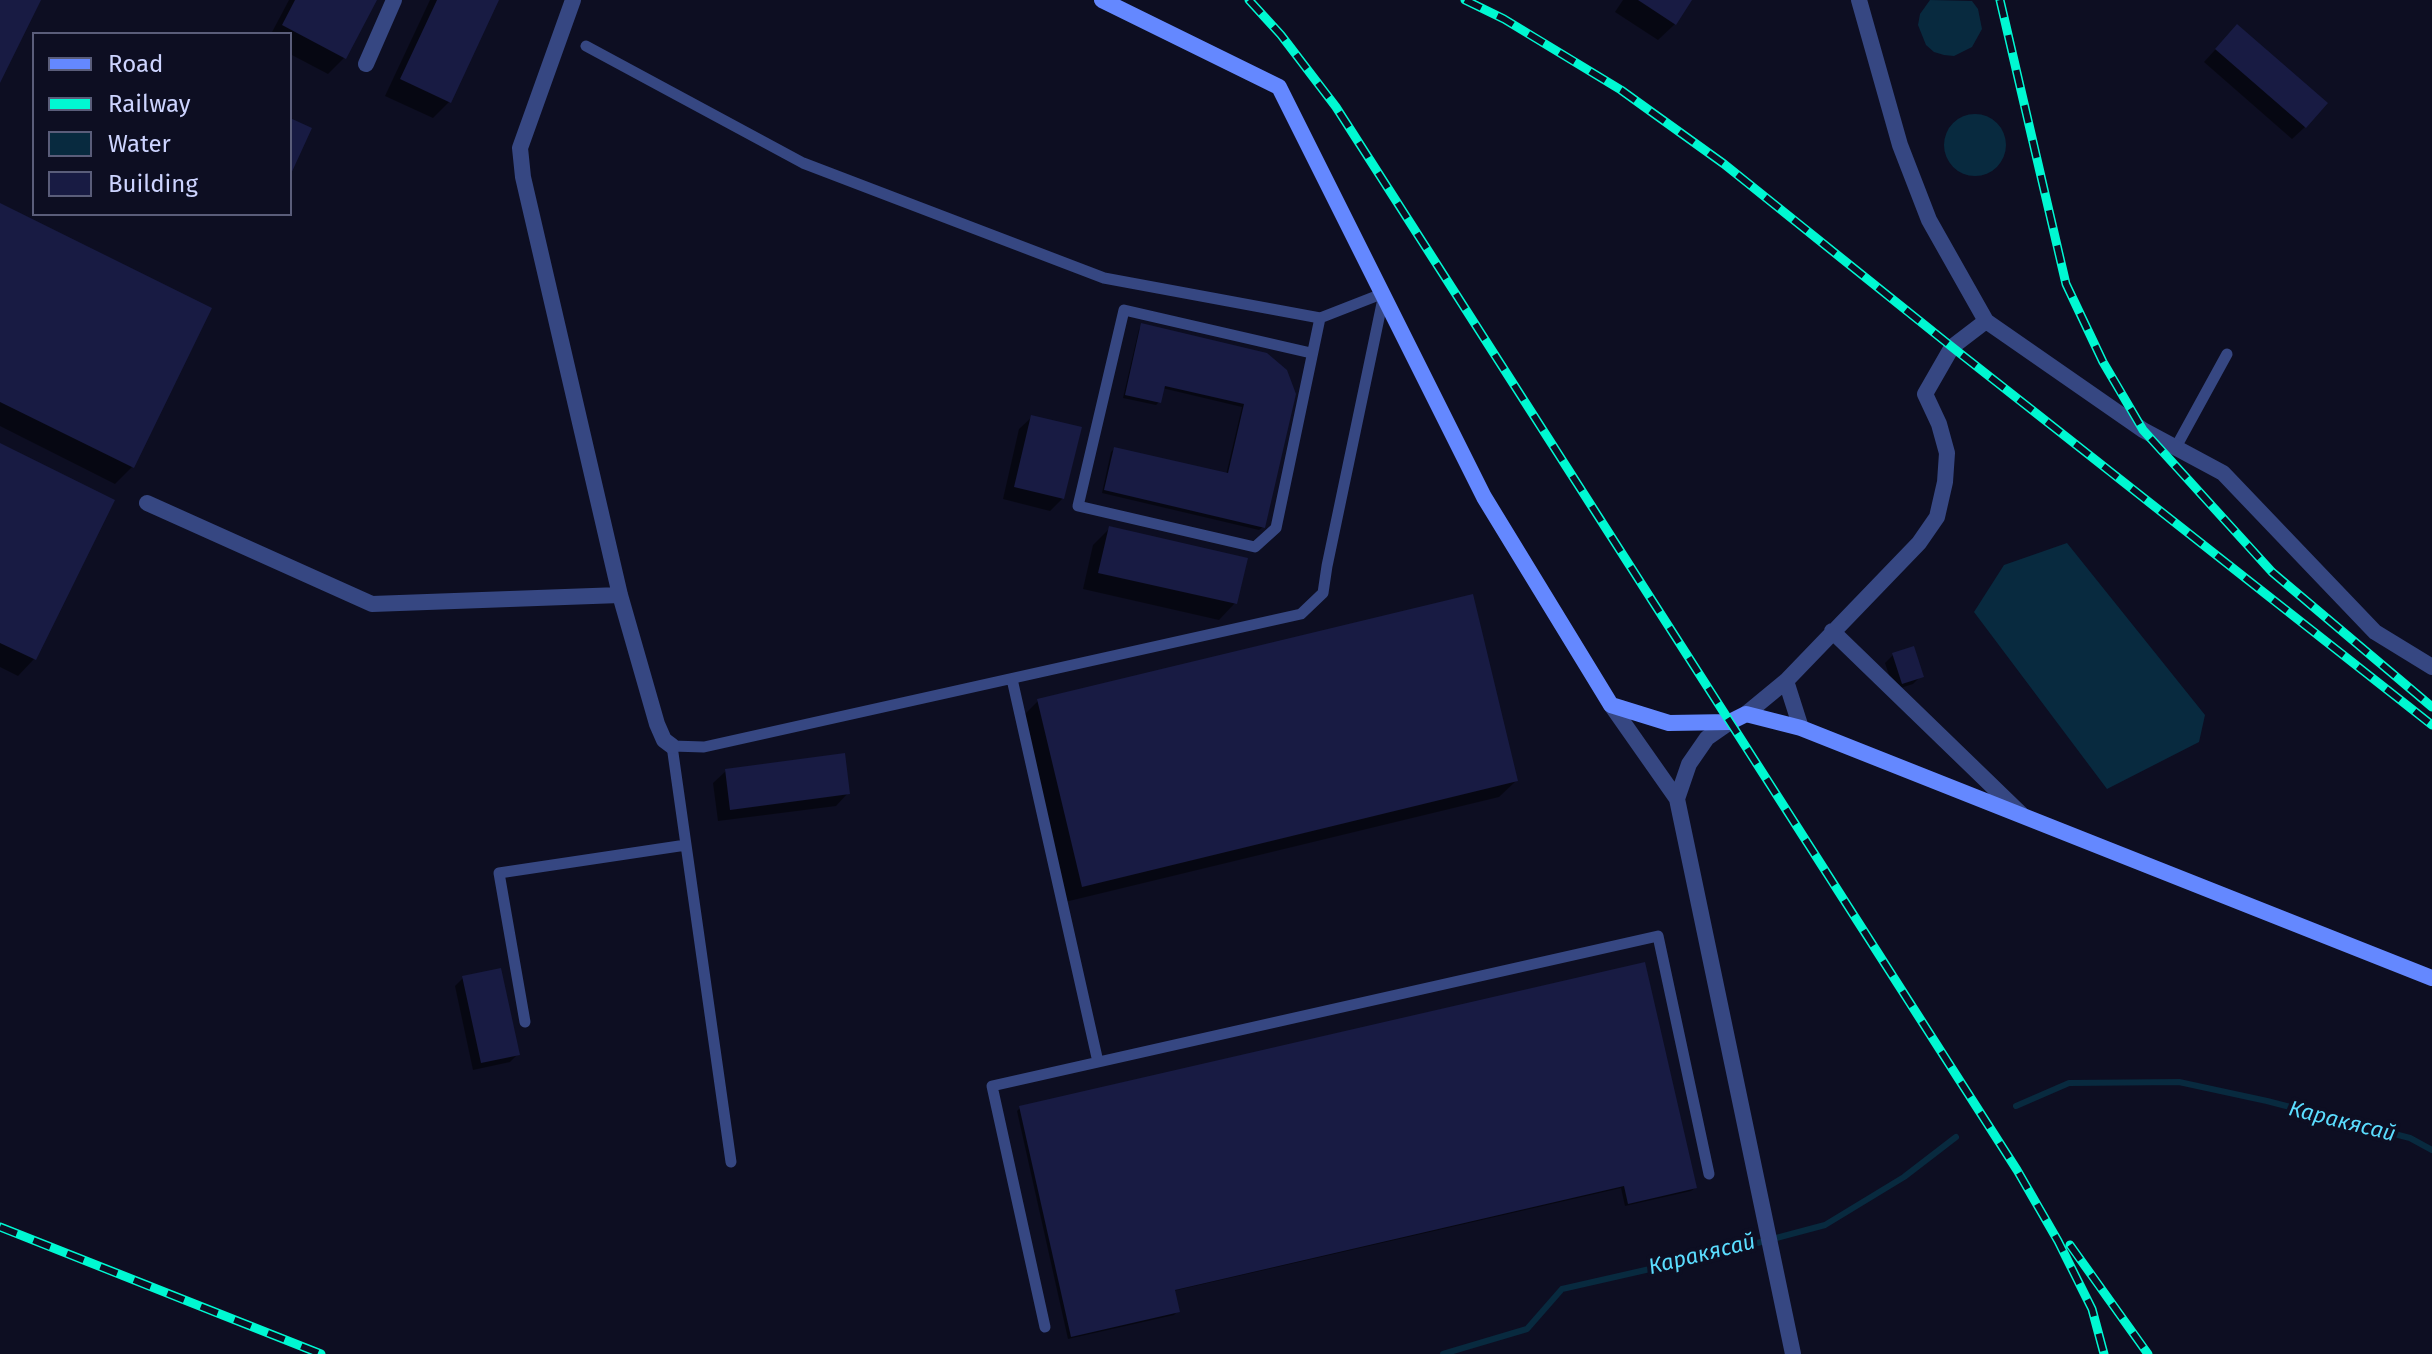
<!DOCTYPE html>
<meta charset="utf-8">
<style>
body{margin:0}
#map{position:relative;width:2432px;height:1354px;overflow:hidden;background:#0d0e22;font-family:"Fira Sans",sans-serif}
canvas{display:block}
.legend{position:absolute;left:32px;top:32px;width:260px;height:184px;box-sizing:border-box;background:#0d0e22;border:2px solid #5a5d7a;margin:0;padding:10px 14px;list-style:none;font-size:24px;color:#cdd4ff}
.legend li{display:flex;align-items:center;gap:16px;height:40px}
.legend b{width:40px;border:2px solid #5a5d7a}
</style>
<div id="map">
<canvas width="2432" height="1354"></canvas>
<ul class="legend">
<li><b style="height:10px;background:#6488ff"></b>Road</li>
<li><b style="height:10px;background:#00f8d2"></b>Railway</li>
<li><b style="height:22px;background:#082a3f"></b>Water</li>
<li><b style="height:22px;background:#181b43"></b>Building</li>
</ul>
</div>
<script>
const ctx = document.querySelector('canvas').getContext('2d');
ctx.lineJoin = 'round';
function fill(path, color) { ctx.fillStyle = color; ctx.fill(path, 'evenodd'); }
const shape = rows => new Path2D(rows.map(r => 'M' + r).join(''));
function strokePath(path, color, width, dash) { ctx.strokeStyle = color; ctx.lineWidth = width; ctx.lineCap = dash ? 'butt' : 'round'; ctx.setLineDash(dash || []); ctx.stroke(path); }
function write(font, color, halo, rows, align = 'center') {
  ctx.font = font + ' "Fira Sans",sans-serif'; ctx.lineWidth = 8; ctx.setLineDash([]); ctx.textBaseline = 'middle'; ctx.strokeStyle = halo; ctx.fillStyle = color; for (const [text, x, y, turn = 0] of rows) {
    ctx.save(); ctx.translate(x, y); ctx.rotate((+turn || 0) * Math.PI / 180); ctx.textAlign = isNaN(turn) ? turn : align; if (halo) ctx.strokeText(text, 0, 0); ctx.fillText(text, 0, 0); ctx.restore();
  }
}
fill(shape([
 [1930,0,1972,1,1978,9,1982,29,1972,47,1954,56,1944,55,1934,52,1926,45,1918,25,1920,14],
 '1944 145a31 31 0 1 1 62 0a31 31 0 1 1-62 0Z',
 [2067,543,2205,715,2199,742,2107,789,1974,612,2004,565]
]), '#082a3f');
fill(shape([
 [289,0,375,0,344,58,328,74,290,54,290,34,271,34],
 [430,0,497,0,449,102,433,118,385,96],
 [1623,0,1690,0,1675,24,1658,40,1615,12],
 [2225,39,2305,127,2292,139,2204,62],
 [0,205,132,467,115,484,0,426],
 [1142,326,1266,354,1263,527,1259,530,1102,493,1111,452,1114,449,1226,475,1242,407,1162,388,1159,402,1156,405,1123,398,1139,329],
 [1032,417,1063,498,1050,511,1003,499,1019,429],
 [0,446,34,659,18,676,0,667],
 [1110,528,1235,603,1219,620,1083,589,1093,545],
 [1893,655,1921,676,1913,684,1894,690,1885,663],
 [1038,701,1516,781,1499,797,1065,902,1021,718],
 [726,771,848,793,836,806,718,821,713,783],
 [463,978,518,1054,510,1062,473,1070,455,986],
 [1020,1108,1695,1188,1691,1191,1625,1206,1621,1188,1173,1291,1178,1311,1174,1315,1068,1339,1017,1111]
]), '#0007');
strokePath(shape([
 [2016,1106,2069,1083,2179,1082,2267,1101,2410,1138,2432,1150],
 [1443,1354,1527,1329,1562,1289,1716,1254,1825,1225,1904,1177,1956,1137]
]), '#082a3f', 6);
fill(shape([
 [0,0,41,0,0,83],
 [295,0,377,0,346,59,282,25],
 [437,0,499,0,451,103,400,79],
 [1638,0,1692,0,1676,25],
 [2237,24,2328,103,2306,128,2215,49],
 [290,118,312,128,290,176],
 [0,203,212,308,134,468,0,402],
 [1141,323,1267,353,1287,370,1296,394,1265,528,1104,490,1114,447,1228,473,1244,404,1165,386,1161,403,1125,395],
 [1031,415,1082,427,1064,499,1014,487],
 [0,443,115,500,36,660,0,643],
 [1109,526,1248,558,1237,604,1098,573],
 [1473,594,1518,781,1082,887,1037,699],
 [1914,646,1924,677,1902,684,1892,653],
 [845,753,850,794,730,810,725,769],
 [1645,962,1697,1188,1628,1204,1624,1186,1175,1290,1180,1312,1071,1337,1019,1106],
 [501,968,520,1055,481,1063,462,976]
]), '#181b43');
strokePath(shape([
 [586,46,803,163,1104,278,1320,318,1384,293],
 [1311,353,1124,310,1078,506,1255,547,1276,528,1320,318],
 [2176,447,2227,354],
 [1012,679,1098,1062],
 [525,1022,499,873,686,845],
 [731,1162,672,746,704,747,1301,614,1323,593,1327,566,1384,294],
 [1045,1327,992,1086,1658,936,1709,1174]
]), '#364782', 11);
strokePath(shape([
 [573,0,520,148,523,177,620,595,657,724,664,740,672,746],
 [1859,0,1900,145,1929,220,1986,321,2143,430,2223,473,2375,632,2432,667],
 [366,64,394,0],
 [147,503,372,604,620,595],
 [1832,631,2021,814],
 [1786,681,1801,728],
 [1611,705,1677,799,1793,1354],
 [1746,714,1786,681,1919,543,1937,517,1945,482,1947,453,1939,424,1925,394,1952,347,1986,321],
 [1677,799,1689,764,1707,738,1730,722]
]), '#364782', 16);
strokePath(shape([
 [1102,0,1279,87,1484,497,1611,705,1669,723,1730,722,1746,714,1801,728,2432,978]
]), '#6488ff', 16);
const rail = shape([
 [1249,0,1281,35,1336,107,2017,1170,2058,1241,2092,1309,2104,1354],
 [1465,0,1504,19,1621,90,1724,164,1952,347,2432,725],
 [2000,0,2066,284,2103,362,2143,430,2272,572,2432,707],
 [0,1227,321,1354],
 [2070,1245,2148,1354]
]);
strokePath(rail, '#00f8d2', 9);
strokePath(rail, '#0d0e22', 6, [18]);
write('italic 22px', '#5bddff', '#0d0e22', [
 ["Каракясай",2342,1122,14],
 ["Каракясай",1702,1255,-14]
]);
</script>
